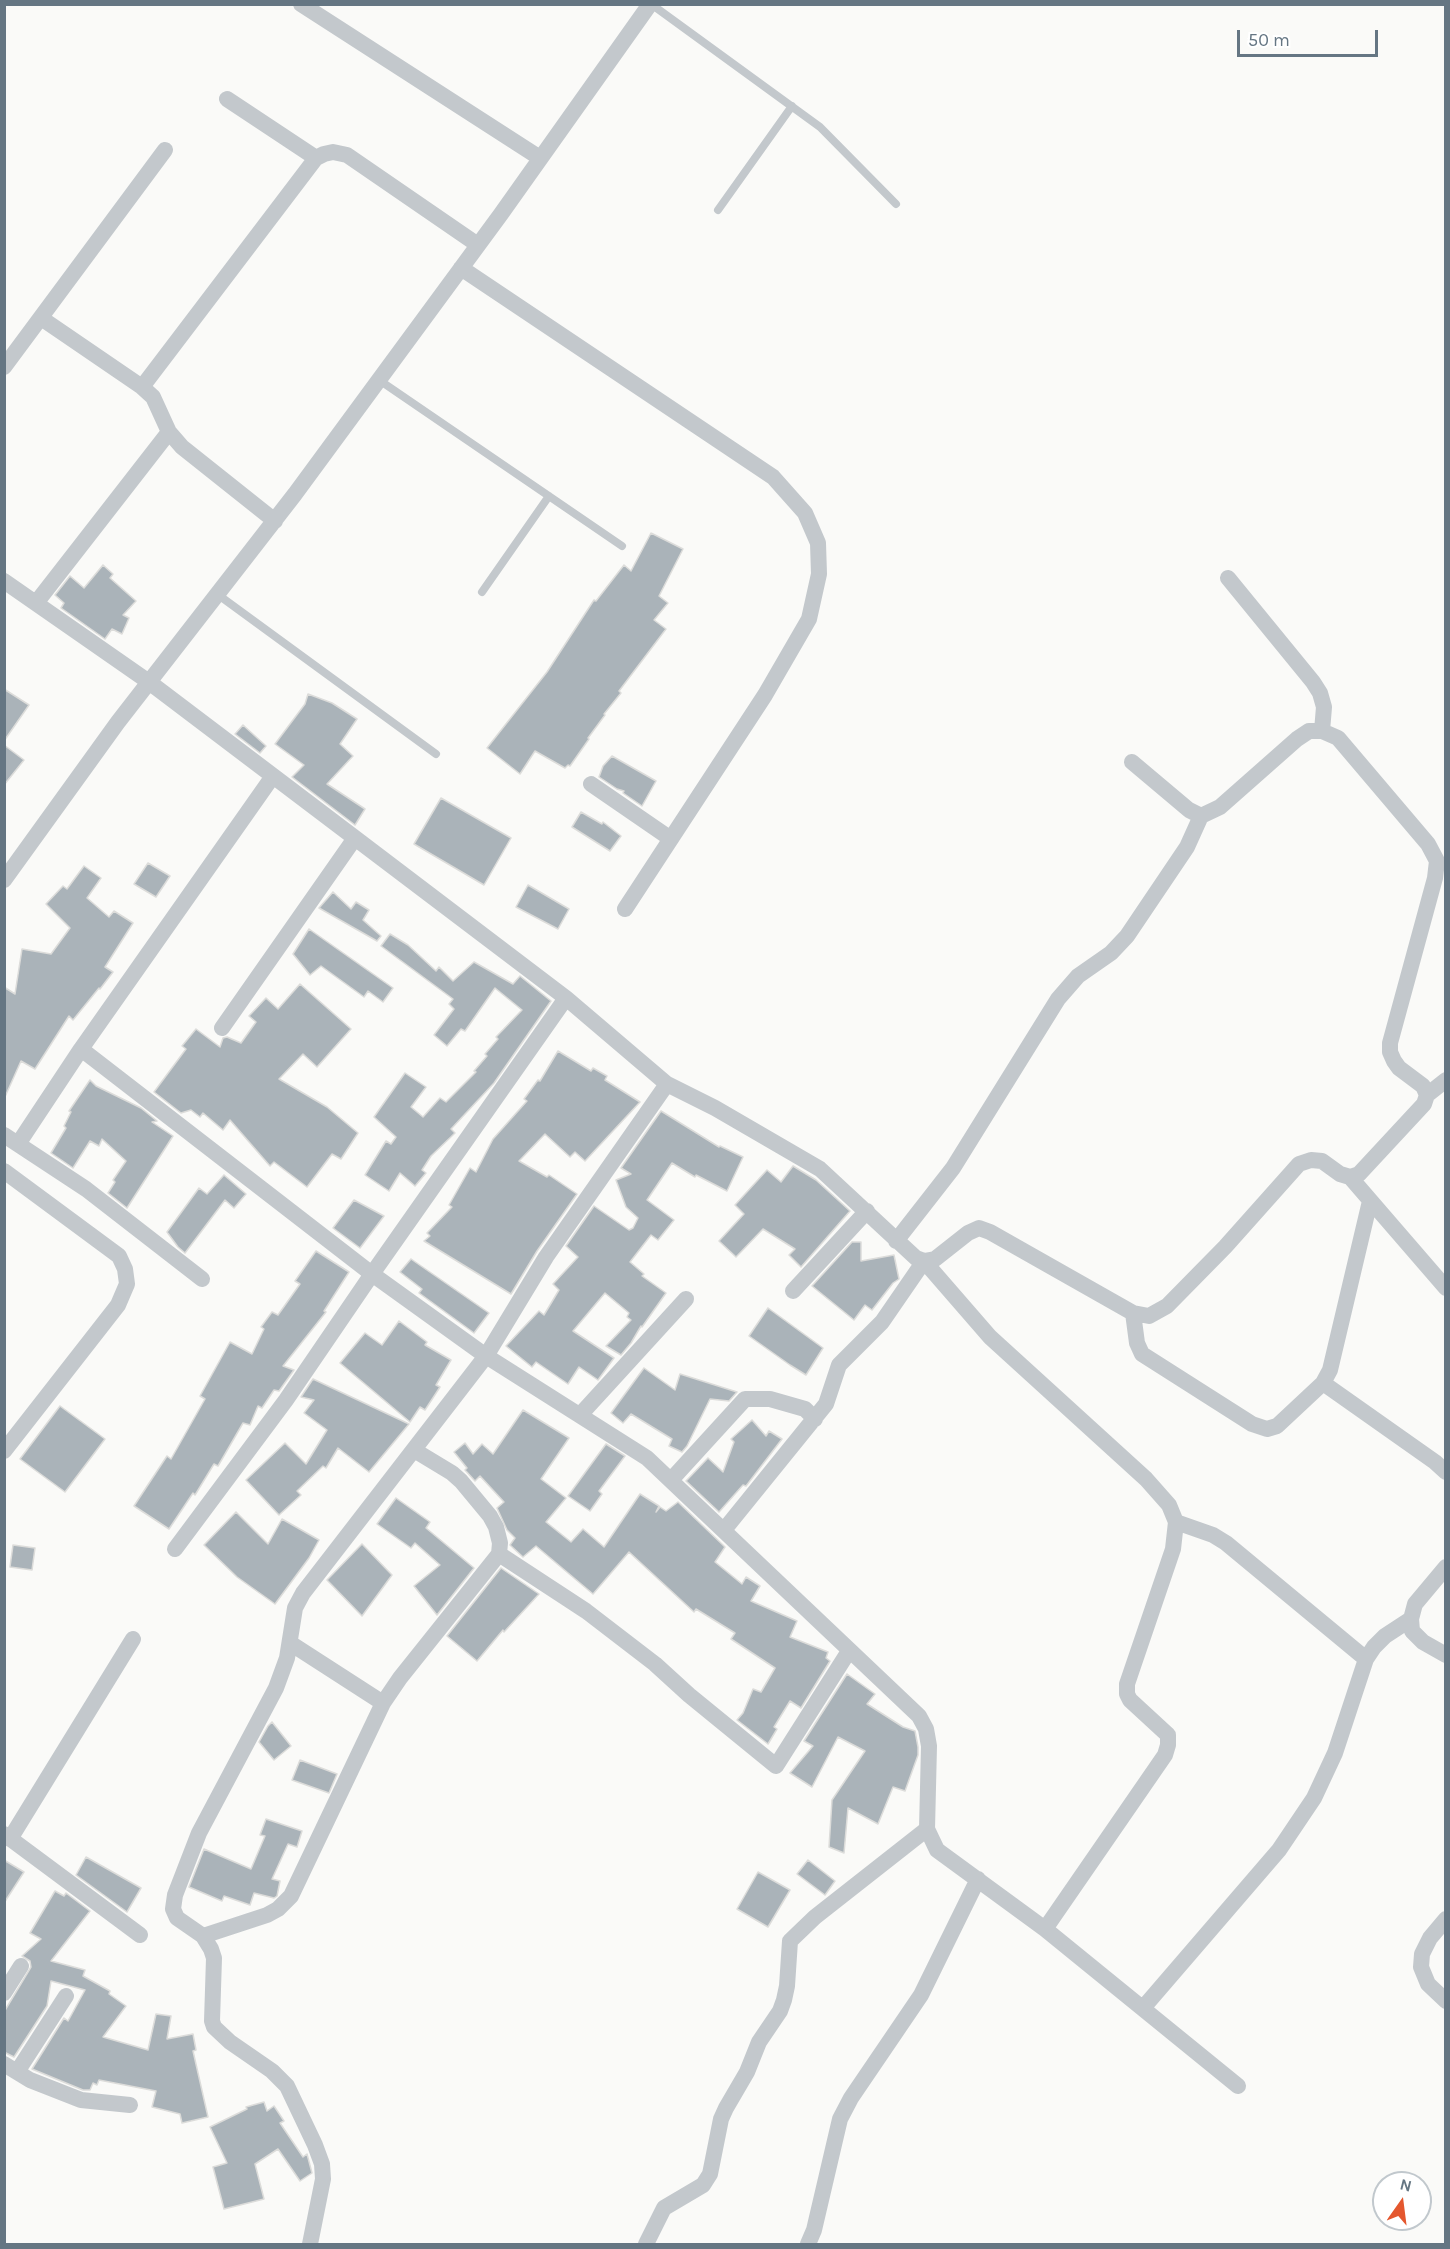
<!DOCTYPE html>
<style>
body{margin:0}
#map{position:relative;width:1450px;height:2249px;overflow:hidden;background:#fafaf8;font-family:Karla,sans-serif}
canvas{display:block}
.frame{position:absolute;inset:0;border:6px solid #657683;pointer-events:none}
.north{position:absolute;left:1372px;top:2171px;width:60px;height:60px;box-sizing:border-box;background:#fff;border:2px solid #c1c8cd;border-radius:50%;rotate:14deg;font-size:16px;font-weight:700;line-height:24px;text-align:center;color:#657683}
.north::after{content:'';display:block;margin:auto;width:21px;height:27px;background:#e4572e;clip-path:polygon(50% 0,100% 100%,50% 72%,0 100%)}
.scale{position:absolute;left:1237px;top:30px;width:141px;height:27px;box-sizing:border-box;border:3px solid #657683;border-top:0;padding-left:8px;font-size:18px;line-height:21px;white-space:nowrap;color:#657683;-webkit-text-stroke:4px #fff;paint-order:stroke}
</style>
<div id="map">
<canvas width="1450" height="2249"></canvas>
<div class="frame"></div>
<div class="north">N</div>
<div class="scale">50 m</div>
</div>
<script>
const ctx = document.querySelector('canvas').getContext('2d');
ctx.lineJoin = 'round';
function fill(path, color) { ctx.fillStyle = color; ctx.fill(path, 'evenodd'); }
const shape = rows => new Path2D(rows.map(r => 'M' + r).join(''));
function strokePath(path, color, width, dash) { ctx.strokeStyle = color; ctx.lineWidth = width; ctx.lineCap = dash ? 'butt' : 'round'; ctx.setLineDash(dash || []); ctx.stroke(path); }
const building = shape([
 [651,533,683,549,659,596,668,603,654,620,666,629,619,691,621,693,604,714,605,715,588,738,589,739,570,766,568,765,565,768,535,751,520,774,487,748,547,672,594,600,596,601,624,565,631,571,651,533],
 [103,565,113,574,110,578,136,601,123,615,129,618,122,634,112,629,105,639,61,608,64,603,55,595,70,576,84,588,103,565],
 [4,689,29,705,4,741,4,689],
 [308,694,332,703,357,719,340,744,353,756,327,784,365,809,355,825,292,777,304,765,275,744,305,704,308,694],
 [243,725,266,746,260,753,235,734,243,725],
 [4,745,24,760,4,785,4,745],
 [612,756,656,781,642,806,623,793,624,791,617,789,599,777,603,766,612,756],
 [441,798,511,838,484,885,414,844,441,798],
 [581,812,602,824,603,822,621,836,610,851,572,827,581,812],
 [148,863,170,876,156,897,134,884,148,863],
 [84,866,101,878,87,898,109,917,114,911,133,923,105,967,113,972,100,989,99,988,73,1020,69,1016,35,1069,21,1061,4,1099,4,987,15,994,22,949,51,954,70,928,46,904,63,886,67,889,84,866],
 [528,885,569,909,558,929,516,907,528,885],
 [333,892,351,909,356,902,369,910,363,920,381,936,377,941,319,908,333,892],
 [309,929,393,988,383,1002,368,991,364,997,321,966,310,975,293,954,309,929],
 [390,934,408,945,436,971,439,967,453,981,474,962,513,984,520,976,551,1001,494,1083,451,1129,455,1133,431,1156,422,1170,426,1173,415,1186,400,1173,389,1191,365,1175,386,1141,391,1144,396,1137,374,1117,405,1073,426,1087,411,1107,423,1117,440,1098,446,1102,476,1072,474,1071,487,1056,485,1054,498,1039,496,1037,522,1010,495,988,465,1031,461,1029,447,1046,434,1035,454,1009,449,1004,453,999,381,946,390,934],
 [300,984,351,1029,317,1067,303,1054,279,1079,327,1107,358,1133,341,1159,332,1154,307,1187,274,1162,270,1166,230,1120,223,1130,203,1113,200,1117,191,1110,181,1113,154,1092,186,1049,182,1046,196,1029,220,1047,223,1038,227,1037,241,1043,256,1022,249,1016,266,998,278,1009,300,984],
 [558,1051,591,1071,593,1068,607,1076,605,1080,640,1102,585,1161,575,1152,570,1157,545,1134,519,1161,547,1177,549,1175,577,1194,537,1251,511,1294,424,1241,430,1236,427,1233,452,1207,449,1205,470,1168,476,1172,493,1139,527,1101,524,1099,538,1080,540,1081,558,1051],
 [90,1080,96,1086,141,1108,157,1121,152,1122,173,1136,127,1208,108,1193,115,1182,113,1180,126,1161,102,1139,99,1146,90,1141,73,1168,51,1153,66,1128,64,1126,71,1112,69,1111,90,1080],
 [661,1111,719,1147,720,1146,743,1157,727,1191,696,1175,695,1177,672,1163,647,1200,674,1220,658,1240,651,1235,630,1262,644,1274,642,1276,666,1293,642,1327,641,1326,631,1343,621,1355,606,1346,631,1320,627,1317,629,1313,605,1293,573,1331,614,1358,598,1380,579,1367,568,1384,536,1362,532,1367,506,1346,539,1311,544,1315,559,1290,553,1284,578,1257,566,1246,594,1206,629,1230,633,1228,638,1218,626,1207,616,1180,631,1174,621,1168,661,1111],
 [793,1166,816,1180,850,1211,801,1267,789,1255,795,1249,763,1229,736,1257,719,1241,744,1214,735,1205,767,1170,781,1182,793,1166],
 [224,1175,246,1194,234,1208,225,1200,185,1253,178,1247,167,1232,199,1188,207,1194,224,1175],
 [354,1200,384,1216,360,1248,333,1228,354,1200],
 [852,1242,861,1242,861,1261,894,1255,899,1279,893,1283,872,1310,865,1305,854,1320,812,1286,852,1242],
 [316,1251,349,1272,324,1311,326,1312,283,1366,294,1370,279,1391,274,1390,262,1408,258,1406,250,1425,243,1423,218,1466,214,1464,195,1495,193,1493,169,1529,134,1506,167,1456,171,1459,205,1399,200,1396,230,1342,252,1354,264,1329,261,1327,272,1312,278,1315,300,1284,295,1281,316,1251],
 [411,1259,489,1313,474,1333,419,1293,422,1289,400,1272,411,1259],
 [768,1308,823,1348,806,1375,790,1365,749,1336,768,1308],
 [399,1321,427,1342,425,1345,451,1360,436,1385,440,1387,425,1410,420,1407,410,1422,340,1363,365,1333,382,1345,399,1321],
 [644,1368,675,1390,680,1374,737,1392,729,1401,710,1399,687,1446,682,1452,669,1446,672,1439,631,1414,623,1423,611,1413,644,1368],
 [313,1379,409,1424,369,1472,338,1448,326,1468,323,1466,297,1491,301,1495,279,1515,246,1480,285,1443,306,1464,327,1430,304,1413,314,1400,301,1397,313,1379],
 [60,1406,105,1439,65,1492,20,1459,60,1406],
 [523,1410,569,1438,541,1479,566,1498,546,1522,571,1542,583,1529,604,1547,640,1494,659,1506,656,1512,660,1507,666,1511,678,1502,725,1547,715,1562,742,1584,746,1577,760,1586,751,1601,797,1621,790,1637,828,1652,826,1658,830,1661,801,1708,790,1701,774,1727,777,1729,768,1744,737,1720,743,1713,753,1689,761,1692,775,1668,731,1639,735,1633,696,1609,694,1612,629,1552,593,1594,536,1546,523,1557,510,1545,515,1538,507,1530,497,1508,504,1502,480,1476,475,1481,465,1470,467,1468,454,1452,465,1443,473,1454,482,1444,493,1454,523,1410],
 [752,1420,766,1436,769,1431,782,1439,746,1486,743,1485,719,1512,686,1481,708,1458,723,1472,734,1442,731,1439,752,1420],
 [606,1444,625,1456,599,1491,602,1494,590,1511,568,1496,606,1444],
 [396,1498,430,1522,426,1528,474,1568,437,1615,414,1586,440,1565,415,1543,411,1548,377,1524,396,1498],
 [236,1512,268,1544,282,1519,319,1540,309,1558,275,1604,237,1577,204,1545,236,1512],
 [362,1544,392,1575,362,1616,327,1580,362,1544],
 [13,1545,35,1548,32,1570,10,1567,13,1545],
 [501,1568,539,1594,504,1632,503,1630,477,1661,447,1636,501,1568],
 [847,1674,875,1694,867,1704,903,1727,915,1731,918,1747,918,1755,905,1791,893,1787,878,1824,848,1808,844,1853,829,1847,832,1800,865,1751,838,1737,812,1787,790,1773,813,1746,804,1741,847,1674],
 [272,1722,291,1746,274,1760,259,1742,268,1726,272,1722],
 [300,1760,337,1774,329,1793,292,1780,300,1760],
 [266,1819,302,1831,297,1847,288,1844,272,1879,280,1881,277,1896,274,1898,254,1893,250,1905,224,1896,222,1901,189,1887,204,1849,251,1869,265,1836,260,1835,266,1819],
 [86,1857,141,1888,127,1912,76,1875,86,1857],
 [4,1860,24,1872,4,1903,4,1860],
 [808,1860,835,1881,825,1895,797,1874,808,1860],
 [758,1872,790,1890,768,1927,737,1909,758,1872],
 [55,1891,64,1896,66,1893,90,1911,51,1961,85,1970,83,1976,110,1991,109,1994,126,2006,103,2037,148,2050,156,2014,171,2016,167,2039,193,2034,196,2050,193,2051,208,2117,182,2123,180,2114,152,2107,156,2091,99,2080,97,2085,93,2083,90,2090,83,2090,32,2069,64,2018,68,2021,85,1990,51,1981,47,2006,14,2057,4,2052,4,2012,31,1967,30,1961,22,1956,41,1939,30,1933,55,1891],
 [264,2102,267,2111,274,2106,284,2121,280,2123,303,2157,307,2154,312,2173,300,2181,278,2149,255,2164,264,2199,224,2209,213,2167,227,2163,210,2127,247,2109,246,2107,264,2102]
]);
fill(building, '#aab3b9');
strokePath(building, '#dcdcda', 1.5);
strokePath(shape([
 [651,4,820,127,896,204],
 [718,210,792,106],
 [379,380,622,546],
 [482,592,549,496],
 [217,594,436,754]
]), '#c3c8cc', 8);
strokePath(shape([
 [301,4,540,158],
 [227,99,316,158],
 [461,268,773,477,805,513,818,543,819,574,809,619,765,695,625,909],
 [41,318,142,387,153,397,169,432,182,447,275,521],
 [4,367,165,150],
 [142,387,316,158,324,154,333,152,347,155,478,245],
 [1228,578,1313,682,1320,693,1324,707,1322,731],
 [4,581,149,682,355,838,566,998,667,1084,715,1108,820,1169,916,1258,924,1261,935,1259,968,1233,979,1228,990,1232,1133,1313,1149,1316,1167,1306,1225,1247,1299,1164,1311,1160,1322,1161,1340,1174,1350,1177,1359,1174,1424,1104,1427,1095,1423,1086,1399,1068,1394,1061,1390,1052,1390,1043,1435,878,1437,861,1428,844,1338,738,1322,731,1309,731,1297,739,1220,807,1201,816,1189,810,1132,762],
 [36,603,169,432],
 [591,784,671,839],
 [4,880,118,722,295,494,501,214,650,4],
 [222,1028,355,838],
 [81,1049,273,776],
 [1427,1095,1446,1080],
 [4,1135,86,1189,202,1279],
 [18,1144,81,1049,372,1274,486,1356,647,1458,919,1716,926,1729,929,1746,927,1829,937,1850,1045,1929,1238,2086],
 [4,1171,119,1256,125,1269,127,1284,118,1305,4,1451],
 [1350,1177,1446,1288],
 [896,1241,953,1168,1058,999,1078,976,1111,953,1127,936,1187,847,1201,816],
 [793,1291,867,1211],
 [1133,1313,1137,1343,1142,1354,1252,1424,1267,1429,1277,1426,1323,1383,1330,1370,1370,1201],
 [1323,1383,1435,1462,1446,1472],
 [580,1415,686,1299],
 [671,1480,745,1399,770,1399,805,1409,815,1419],
 [1176,1522,1213,1535,1226,1543,1366,1659],
 [724,1530,826,1404,839,1365,882,1322,924,1261,990,1337,1146,1479,1169,1505,1176,1522,1173,1549,1127,1684,1127,1694,1130,1700,1168,1735,1168,1745,1165,1755,1045,1929],
 [175,1549,286,1400,372,1274,566,998],
 [499,1554,586,1611,655,1664,689,1695,776,1766,849,1651],
 [1446,1567,1415,1604,1411,1619,1412,1631,1423,1642,1446,1655],
 [290,1643,383,1703],
 [4,1834,140,1935],
 [10,1839,133,1639],
 [1446,1919,1430,1938,1422,1954,1421,1967,1428,1984,1446,2001],
 [203,1936,267,1915,278,1909,291,1896,383,1703,400,1678,499,1554,500,1543,496,1527,490,1516,461,1481,452,1473,414,1450],
 [4,1993,21,1966],
 [1143,2008,1279,1850,1314,1798,1335,1753,1366,1659,1374,1647,1385,1636,1411,1619],
 [4,2064,30,2080,81,2100,130,2105],
 [17,2072,66,1996],
 [310,2244,323,2179,322,2164,315,2145,287,2086,272,2071,230,2042,214,2027,212,2021,214,1958,211,1949,203,1936,177,1918,173,1909,175,1895,199,1833,276,1688,287,1658,295,1608,303,1593,486,1356,546,1257,667,1084],
 [646,2244,664,2208,703,2185,710,2174,721,2119,726,2108,747,2072,759,2042,780,2011,784,2000,787,1986,790,1941,815,1917,927,1829],
 [808,2244,814,2230,840,2119,851,2098,921,1995,978,1879]
]), '#c3c8cc', 16);
</script>
